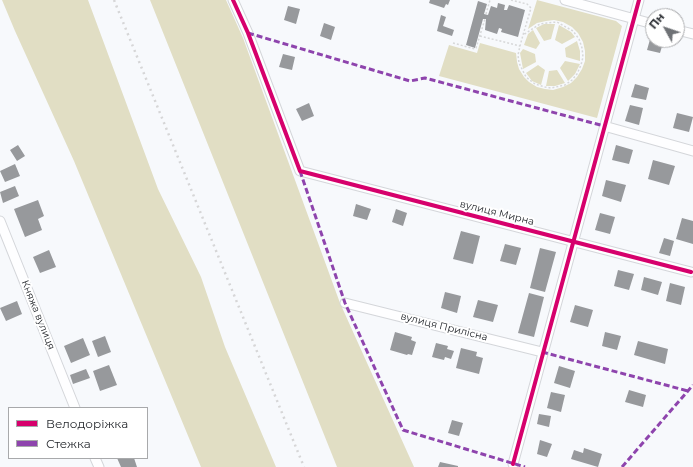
<!DOCTYPE html>
<meta charset="utf-8">
<style>
body{margin:0}
#map{position:relative;width:693px;height:467px;overflow:hidden;background:#f7f9fc;font-family:Montserrat,sans-serif}
canvas{display:block}
.legend{position:absolute;left:8px;top:407px;width:140px;height:52px;box-sizing:border-box;background:#fff;border:1px solid #a8a9ab;margin:0;padding:5px 7px;list-style:none;font-size:12px;color:#25282d}
.legend li{display:flex;align-items:center;gap:8px;height:20px}
.legend b{width:20px;border:1px solid #a8a9ab}
.north{position:absolute;left:645px;top:8px;width:40px;height:40px;box-sizing:border-box;background:#fff;border:1px solid #a8a9ab;border-radius:50%;rotate:310deg;font-size:11px;font-weight:700;line-height:16px;text-align:center;color:#25282d}
.north::after{content:'';display:block;margin:auto;width:14px;height:18px;background:#6e7175;clip-path:polygon(50% 0,100% 100%,50% 72%,0 100%)}
</style>
<div id="map">
<canvas width="693" height="467"></canvas>
<ul class="legend">
<li><b style="height:5px;background:#d6006c"></b>Велодоріжка</li>
<li><b style="height:5px;background:#8e44ad"></b>Стежка</li>
</ul>
<div class="north">Пн</div>
</div>
<script>
const ctx = document.querySelector('canvas').getContext('2d');
ctx.lineJoin = 'round';
function fill(path, color) { ctx.fillStyle = color; ctx.fill(path, 'evenodd'); }
const shape = rows => new Path2D(rows.map(r => 'M' + r).join(''));
function strokePath(path, color, width, dash) { ctx.strokeStyle = color; ctx.lineWidth = width; ctx.lineCap = dash ? 'butt' : 'round'; ctx.setLineDash(dash || []); ctx.stroke(path); }
function write(font, color, halo, rows, align = 'center') {
  ctx.font = font + ' Montserrat,sans-serif'; ctx.lineWidth = 4; ctx.setLineDash([]); ctx.textBaseline = 'middle'; ctx.strokeStyle = halo; ctx.fillStyle = color; for (const [text, x, y, turn = 0] of rows) {
    ctx.save(); ctx.translate(x, y); ctx.rotate((+turn || 0) * Math.PI / 180); ctx.textAlign = isNaN(turn) ? turn : align; if (halo) ctx.strokeText(text, 0, 0); ctx.fillText(text, 0, 0); ctx.restore();
  }
}
fill(shape([
 [2,0,88,0,158,189,201,277,225,347,276,467,201,467,74,161,15,31],
 [150,0,226,0,243,38,340,303,414,467,337,467],
 [537,0,616,21,622,26,597,118,439,76,449,45,477,53,480,43,516,53,517,62,519,69,524,77,529,82,537,87,545,89,553,90,563,87,571,83,577,77,582,69,585,61,585,51,583,42,578,33,572,27,563,22,554,20,546,21,537,23,528,29],
 [544,24,555,24,551,39,544,41,536,28],
 [559,25,571,32,575,37,562,44,555,40],
 [533,30,540,43,536,49,524,45,528,34],
 [577,41,580,51,580,61,566,57,565,48],
 [523,49,535,54,536,62,523,69,520,53],
 [565,61,580,64,575,74,568,81,560,68],
 [538,65,545,70,541,85,532,81,526,73],
 [557,70,565,83,555,86,546,86,549,71]
]), '#e1dec4');
fill(shape([
 [430,0,450,0,448,5,446,4,444,8,429,3],
 [478,1,487,4,484,14,488,15,491,6,497,8,498,3,505,5,504,10,507,10,509,5,525,10,518,37,501,32,502,29,499,28,497,34,485,30,486,19,483,19,475,48,466,45],
 [288,6,300,9,296,24,284,20],
 [441,15,446,17,443,26,454,30,452,36,437,31],
 [324,23,335,27,331,40,320,36],
 [651,36,653,37,653,40,664,40,660,53,647,50],
 [283,54,295,57,292,70,279,67],
 [635,84,649,88,646,100,631,97],
 [309,103,314,116,302,121,296,109],
 [630,105,643,108,639,125,625,121],
 [677,113,693,117,689,132,673,128],
 [18,145,25,156,17,161,10,150],
 [616,145,633,150,629,164,612,160],
 [653,160,675,166,669,185,648,179],
 [15,164,20,176,5,182,0,171],
 [606,180,626,185,621,202,602,196],
 [15,186,19,196,3,203,0,192],
 [38,200,44,216,38,219,42,230,25,237,14,209],
 [356,204,371,209,367,220,353,216],
 [396,209,407,213,403,226,392,222],
 [600,213,615,217,610,234,595,230],
 [682,218,693,221,693,244,676,239],
 [461,231,480,236,473,264,453,259],
 [664,238,674,241,670,256,659,253],
 [505,244,521,248,516,265,500,261],
 [540,248,556,252,545,292,530,288],
 [49,250,56,267,40,273,33,257],
 [618,270,634,274,629,290,614,286],
 [644,277,662,282,658,295,641,290],
 [670,283,685,287,681,305,666,301],
 [445,292,461,296,457,313,441,308],
 [529,293,544,297,534,337,518,333],
 [478,300,498,305,493,322,473,317],
 [17,301,22,314,6,321,0,308],
 [575,305,593,310,588,327,570,322],
 [395,332,412,337,411,340,416,342,412,355,408,354,407,355,390,350],
 [605,332,621,336,617,350,602,346],
 [105,336,111,352,98,357,92,341],
 [83,338,90,355,71,363,64,346],
 [638,341,668,349,665,364,634,355],
 [436,343,448,346,447,349,454,351,451,359,445,357,444,360,432,357],
 [461,348,477,352,476,356,483,358,479,374,456,368],
 [109,365,117,385,100,391,93,371],
 [559,366,575,371,570,388,554,383],
 [86,369,90,378,73,384,70,375],
 [629,390,646,395,643,407,625,402],
 [551,392,565,395,561,412,547,408],
 [539,414,551,416,549,427,537,424],
 [452,420,463,423,459,436,448,433],
 [540,440,552,444,547,457,537,454],
 [584,448,602,454,598,467,571,459,574,450,583,453],
 [117,458,134,458,137,467,121,467],
 [440,462,458,466,458,467,438,467]
]), '#97999c');
const street = shape([
 [233,0,248,33,300,171,691,272],
 [565,0,653,24],
 [677,30,693,34],
 [604,126,693,151],
 [0,221,75,408],
 [345,303,542,352],
 [95,458,99,467],
 [513,464,639,0]
]);
strokePath(street, '#d4d6da', 11);
strokePath(shape([
 [511,0,527,4,531,8,523,35,520,46,518,55,519,63,526,77,535,84,545,87,551,88,565,85,572,80,577,74,581,65,583,57,582,48,579,39,573,31,557,22,547,23,540,24,523,35],
 [486,14,490,0],
 [480,36,520,46],
 [453,43,475,49,476,48,485,19]
]), '#d7d8d9', 1.5, [2, 2]);
strokePath(street, '#fefeff', 9);
strokePath(shape([
 [114,0,304,467]
]), '#d6d6d7', 2.5, [2, 4]);
strokePath(shape([
 [248,33,410,81,425,78,604,126],
 [300,171,345,303,403,430,525,467],
 [542,352,688,391],
 [622,467,693,385]
]), '#8e44ad', 3, [6, 3]);
strokePath(shape([
 [233,0,248,33,300,171,691,272],
 [513,464,639,0]
]), '#d6006c', 4);
write('10px', '#25282d', '#fff', [
 ["вулиця Мирна",497,213,14],
 ["Княжа вулиця",38,315,68],
 ["вулиця Прилісна",444,327,14]
]);
</script>
